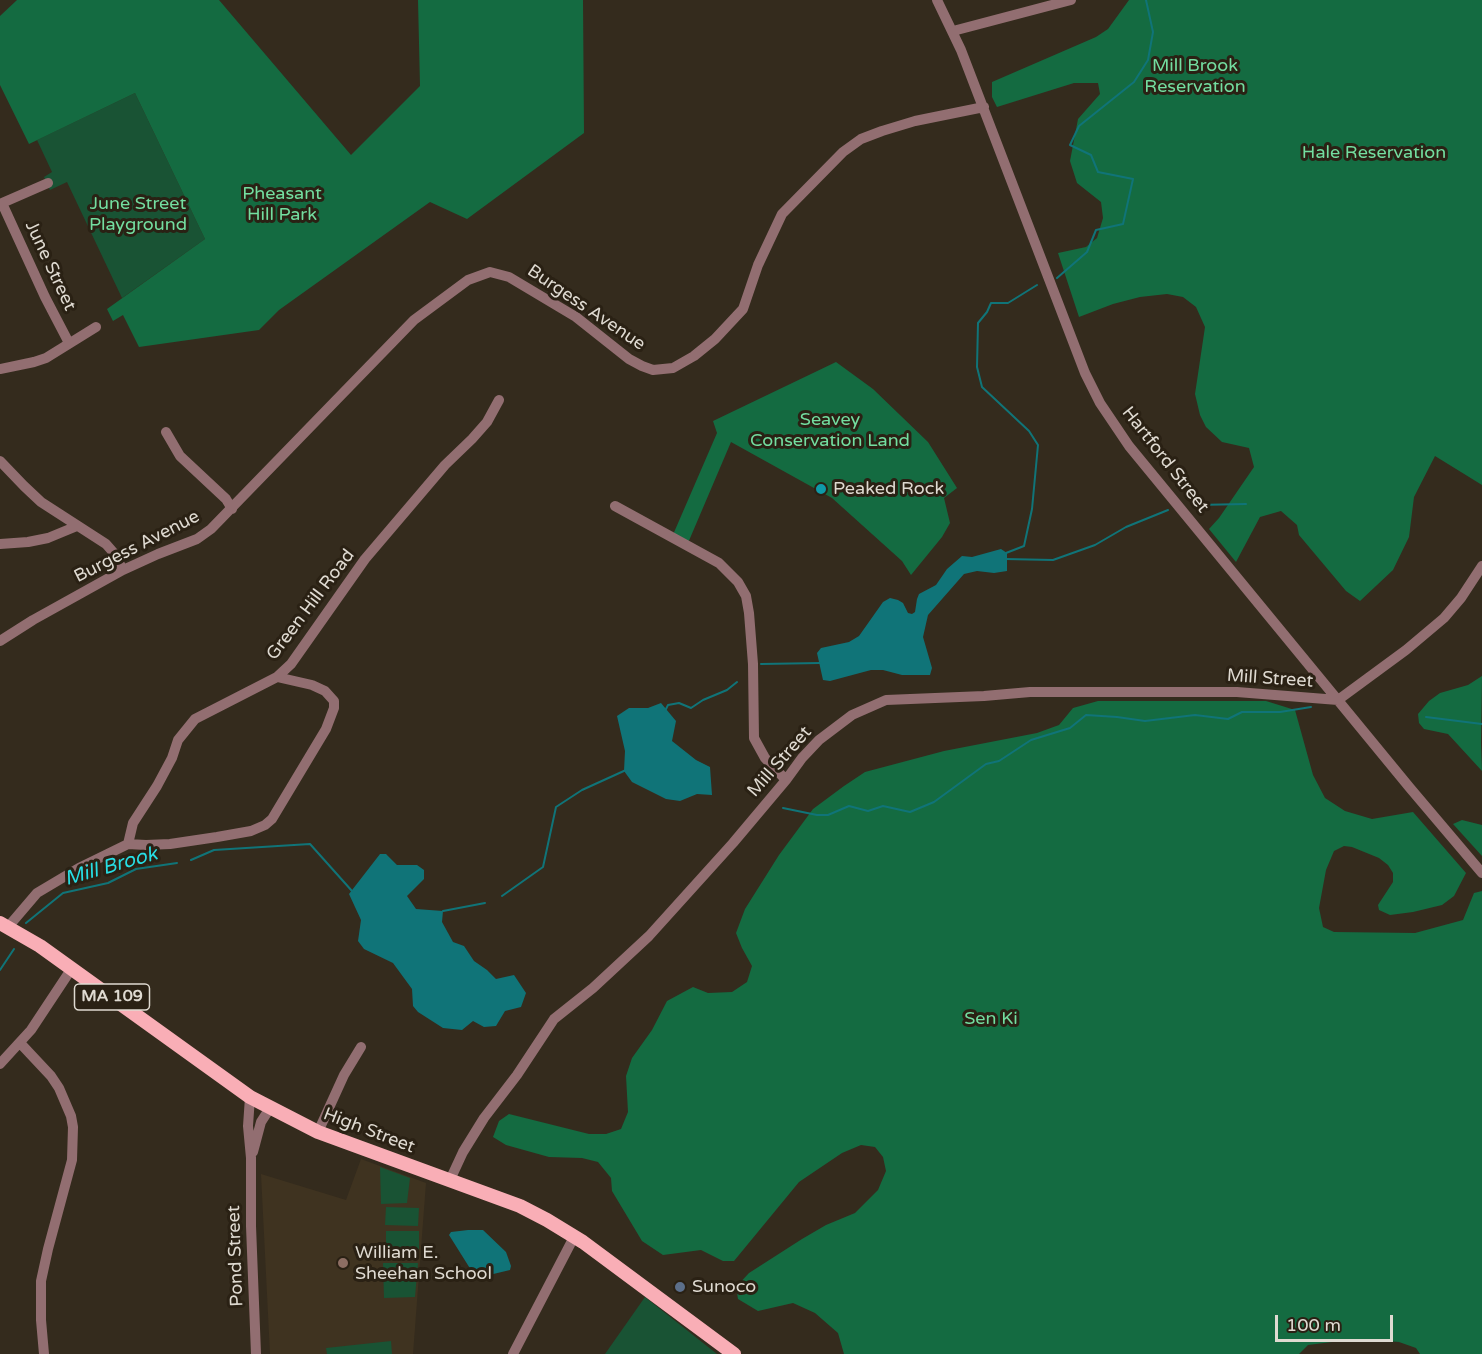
<!DOCTYPE html>
<style>
body{margin:0}
#map{position:relative;width:1482px;height:1354px;overflow:hidden;background:#342b1d;font-family:"Varela Round",sans-serif}
canvas{display:block}
.scale{position:absolute;left:1275px;top:1315px;width:118px;height:27px;box-sizing:border-box;border:3px solid #dfdad1;border-top:0;padding-left:8px;font-size:18px;line-height:21px;white-space:nowrap;color:#dfdad1;-webkit-text-stroke:4px #2a2114;paint-order:stroke}
</style>
<div id="map">
<canvas width="1482" height="1354"></canvas>
<div class="scale">100 m</div>
</div>
<script>
const ctx = document.querySelector('canvas').getContext('2d');
ctx.lineJoin = 'round';
function fill(path, color) { ctx.fillStyle = color; ctx.fill(path, 'evenodd'); }
const shape = rows => new Path2D(rows.map(r => 'M' + r).join(''));
function strokePath(path, color, width, dash) { ctx.strokeStyle = color; ctx.lineWidth = width; ctx.lineCap = dash ? 'butt' : 'round'; ctx.setLineDash(dash || []); ctx.stroke(path); }
function write(font, color, halo, rows, align = 'center') {
  ctx.font = font + ' "Varela Round",sans-serif'; ctx.lineWidth = 6; ctx.setLineDash([]); ctx.textBaseline = 'middle'; ctx.strokeStyle = halo; ctx.fillStyle = color; for (const [text, x, y, turn = 0] of rows) {
    ctx.save(); ctx.translate(x, y); ctx.rotate((+turn || 0) * Math.PI / 180); ctx.textAlign = isNaN(turn) ? turn : align; if (halo) ctx.strokeText(text, 0, 0); ctx.fillText(text, 0, 0); ctx.restore();
  }
}
fill(shape([
 [361,1159,426,1183,413,1354,270,1354,261,1174,346,1200]
]), '#3f3320');
fill(shape([
 [135,93,205,239,122,298,67,182,50,190,44,177,52,172,37,140],
 [380,1167,410,1178,407,1203,381,1204],
 [386,1207,419,1208,418,1226,385,1225],
 [386,1231,419,1231,419,1249,386,1249],
 [383,1263,418,1263,415,1297,384,1298],
 [645,1297,717,1354,605,1354],
 [391,1341,392,1354,327,1354,326,1348]
]), '#195334');
fill(shape([
 [17,0,219,0,351,155,420,86,418,0,583,0,584,133,467,219,430,202,279,310,259,330,139,347,123,315,113,321,107,309,205,239,135,93,29,144,0,85,0,16],
 [1129,0,1482,0,1482,485,1435,456,1414,497,1409,537,1393,570,1360,601,1346,591,1299,535,1297,525,1281,511,1260,517,1236,562,1209,529,1219,518,1254,467,1249,448,1222,442,1206,427,1200,415,1195,394,1205,327,1196,307,1183,297,1167,294,1140,297,1113,304,1079,317,1058,253,1086,247,1097,238,1103,218,1101,202,1077,183,1070,161,1078,119,1100,94,1098,83,1074,83,997,107,992,97,992,82,1096,37,1108,29],
 [836,362,873,389,928,442,957,488,944,498,950,523,942,537,911,575,902,561,832,498,731,442,688,543,672,537,717,433,713,421],
 [1482,676,1481,743,1482,771,1448,734,1424,729,1419,723,1418,714,1429,701,1440,693,1468,685],
 [1098,701,1266,701,1295,710,1313,775,1325,798,1345,811,1372,819,1413,812,1466,873,1454,896,1442,905,1413,912,1390,915,1379,910,1378,905,1393,882,1393,873,1388,865,1379,858,1352,847,1344,846,1334,851,1326,870,1319,908,1323,927,1334,932,1415,933,1463,920,1474,893,1482,891,1482,1354,1420,1354,1416,1348,1399,1342,1375,1340,1332,1342,1308,1345,1299,1354,844,1354,838,1333,815,1313,793,1303,758,1311,738,1299,736,1287,749,1273,802,1239,826,1225,855,1213,878,1190,886,1171,883,1157,875,1147,861,1145,842,1153,799,1182,734,1261,723,1261,701,1250,663,1255,642,1241,612,1191,611,1178,598,1162,582,1158,549,1157,506,1145,493,1137,499,1121,509,1114,589,1134,606,1134,621,1129,628,1112,626,1076,632,1058,652,1030,667,1001,693,987,708,993,732,992,747,982,752,966,742,948,736,933,745,909,779,855,813,809,844,786,865,772,944,751,1037,733,1059,725,1073,708],
 [1462,820,1482,825,1482,856,1453,824]
]), '#146b41');
fill(shape([
 [1001,549,1007,553,1007,571,994,573,977,571,964,574,928,615,923,637,932,668,930,675,902,675,883,670,871,670,830,681,823,680,817,653,821,648,849,642,859,636,883,602,890,598,898,600,903,603,908,613,912,614,915,612,917,599,919,594,936,585,947,569,962,556,972,557],
 [661,703,676,721,672,741,696,760,710,767,712,795,697,794,680,801,666,799,632,782,624,771,625,751,617,716,629,708,648,708],
 [380,854,386,854,397,865,417,865,424,870,424,879,407,896,416,909,443,911,442,922,453,942,464,946,474,961,487,970,496,979,514,975,526,993,521,1007,505,1011,496,1026,484,1027,473,1021,462,1030,443,1028,418,1012,413,1006,412,989,393,963,364,949,358,941,361,920,349,894],
 [468,1230,483,1230,506,1252,511,1266,510,1270,485,1276,471,1270,449,1235,451,1232]
]), '#107478');
strokePath(shape([
 [1057,278,1087,252,1096,230,1123,224,1133,179,1098,172,1091,155,1070,145,1079,126,1134,82,1148,60,1153,32,1146,0],
 [1196,505,1246,504],
 [1006,553,1024,546,1032,509,1038,445,1029,431,982,387,977,367,978,323,987,312,991,303,1008,303,1037,285],
 [1005,559,1053,560,1095,545,1126,527,1168,510],
 [761,664,820,663],
 [665,711,668,705,679,703,691,708,703,700,727,690,737,682],
 [1426,717,1482,724],
 [783,808,817,815,828,815,849,806,868,811,883,806,910,812,934,802,986,764,999,761,1031,740,1070,728,1086,715,1117,717,1145,721,1195,715,1228,719,1242,712,1280,712,1311,707],
 [191,860,214,850,310,844,352,891],
 [502,896,543,867,556,807,582,790,626,770],
 [443,911,485,903],
 [26,923,63,893,108,883,136,869,177,863],
 [0,970,14,949]
]), '#107478', 2);
strokePath(shape([
 [937,0,961,50,1085,373,1100,403,1129,446,1410,788,1482,873],
 [953,31,1071,0],
 [2,203,45,297,69,343],
 [0,204,48,183],
 [0,369,34,362,46,358,96,327],
 [166,432,180,456,226,499,232,509],
 [0,461,24,486,41,502,106,544,113,552,123,570],
 [615,506,719,563,738,582,746,596,749,613,753,664,754,738,765,758,786,780],
 [0,544,28,542,48,538,77,526],
 [0,641,33,620,123,570,158,554,197,539,211,529,414,320,468,280,490,272,509,277,576,317,629,359,642,366,653,370,673,368,694,356,715,339,743,309,758,265,782,214,843,152,861,139,882,131,915,121,984,107],
 [128,844,133,823,157,786,172,758,178,740,195,719,277,677,291,664,365,559,445,465,472,439,487,422,499,400],
 [8,927,37,893,79,868,128,844,146,845,170,844,217,837,251,831,265,825,272,819,326,729,334,708,334,701,325,691,312,685,277,677],
 [21,1044,51,1076,59,1088,71,1116,73,1127,72,1160,48,1249,41,1281,41,1320,44,1354],
 [0,1064,31,1030,72,968],
 [250,1097,248,1126,251,1158,251,1226,256,1354],
 [318,1132,344,1075,361,1047],
 [253,1152,261,1122,270,1108],
 [450,1180,463,1152,484,1118,517,1075,554,1019,593,988,649,936,733,843,786,780,802,758,819,740,852,715,886,700,984,696,1030,692,1237,692,1338,700,1406,650,1444,618,1461,598,1482,566],
 [513,1354,574,1237]
]), '#926e71', 10);
strokePath(shape([
 [0,923,40,946,250,1097,318,1132,520,1206,547,1220,583,1242,734,1354]
]), '#f9aeb6', 14);
for (const [x, y, r, color] of [
 [821,489,6,"#0f9aa8"],
 [343,1263,6,"#8d6e63"],
 [680,1287,6,"#5c6f8a"]
]) { const dot = new Path2D(); dot.arc(x, y, r, 0, 2 * Math.PI); ctx.fillStyle = color; ctx.fill(dot); strokePath(dot, '#2a2114', 2); }
for (const [x, y, w] of [
 [112,997,75]
]) { const box = new Path2D(); box.roundRect(x - w / 2, y - 13, w, 26, 4.5); ctx.fillStyle = '#2a2114'; ctx.fill(box); strokePath(box, '#dfdad1', 1.5); }
write('bold 16px', '#dfdad1', null, [
 ["MA 109",112,997]
]);
write('18px', '#73dea0', '#2a2114', [
 ["Mill Brook",1195,66],
 ["Reservation",1195,87],
 ["Hale Reservation",1374,153],
 ["Pheasant",282,194],
 ["Hill Park",282,215],
 ["June Street",138,204],
 ["Playground",138,225],
 ["Seavey",830,420],
 ["Conservation Land",830,441],
 ["Sen Ki",991,1019]
]);
write('18px', '#dfdad1', '#2a2114', [
 ["June Street",50,266,65],
 ["Burgess Avenue",586,308,34],
 ["Hartford Street",1165,460,52],
 ["Burgess Avenue",137,547,-27],
 ["Green Hill Road",311,605,-53],
 ["Mill Street",1270,679,4],
 ["Mill Street",780,762,-49],
 ["High Street",369,1131,21],
 ["Pond Street",236,1256,-92]
]);
write('18px', '#dfdad1', '#2a2114', [
 ["Peaked Rock",833,489],
 ["William E.",355,1253],
 ["Sheehan School",355,1274],
 ["Sunoco",692,1287]
], 'left');
write('italic 20px', '#27dee4', '#2a2114', [
 ["Mill Brook",111,867,-16]
]);
</script>
